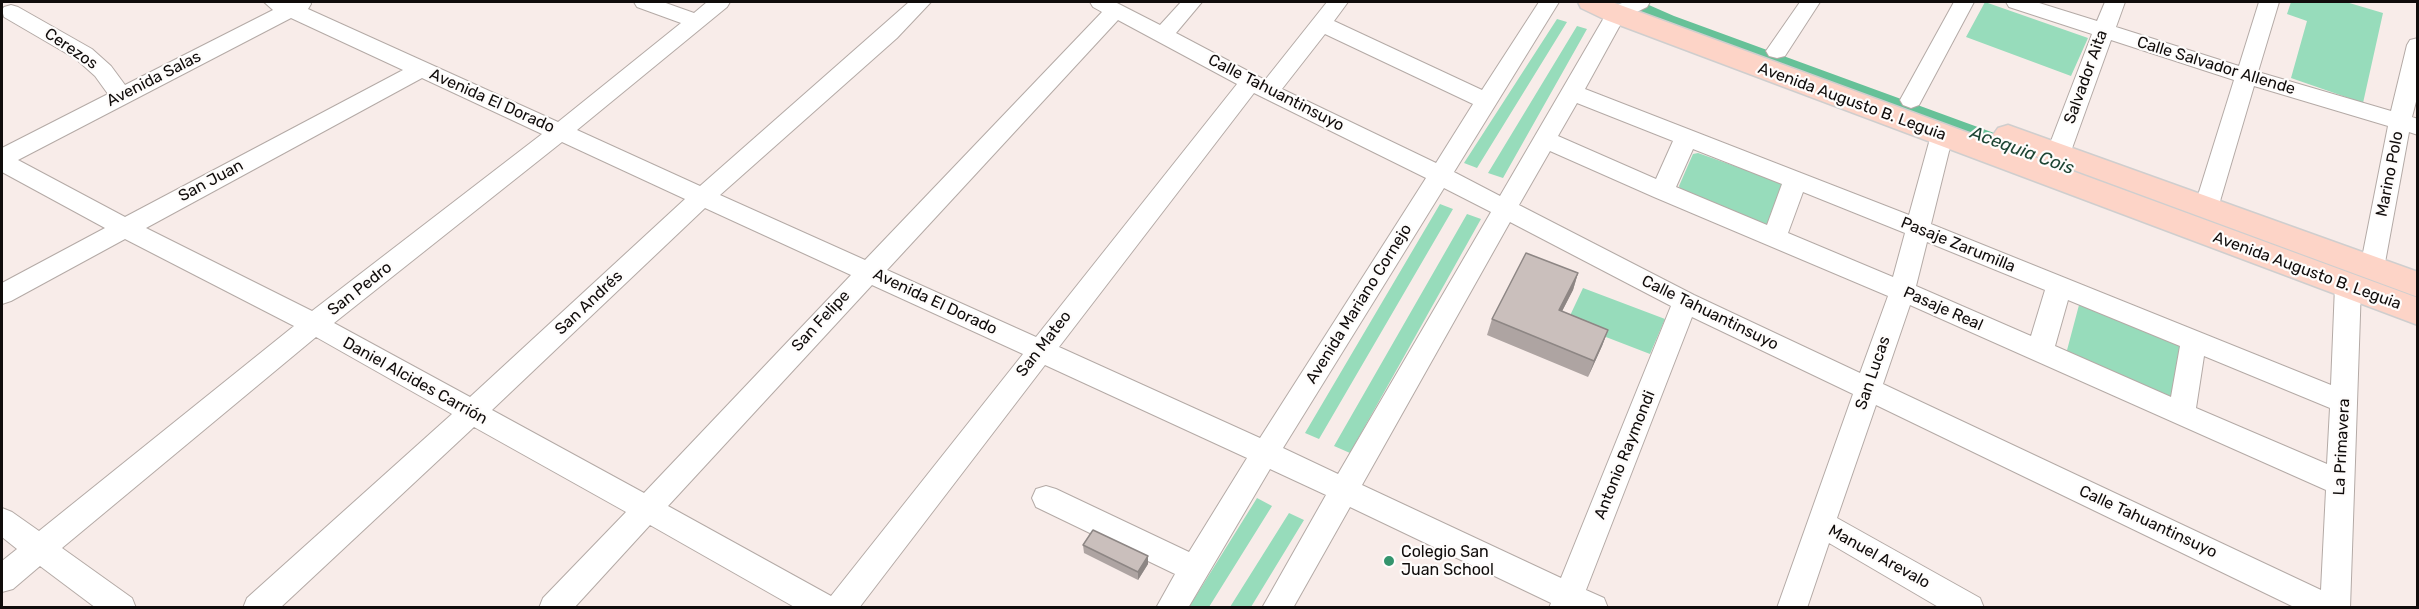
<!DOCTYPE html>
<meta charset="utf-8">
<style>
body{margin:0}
#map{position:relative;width:2419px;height:609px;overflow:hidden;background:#f8ece9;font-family:Rubik,sans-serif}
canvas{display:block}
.frame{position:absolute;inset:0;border:3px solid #100c0b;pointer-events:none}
</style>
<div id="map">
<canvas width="2419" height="609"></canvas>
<div class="frame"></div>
</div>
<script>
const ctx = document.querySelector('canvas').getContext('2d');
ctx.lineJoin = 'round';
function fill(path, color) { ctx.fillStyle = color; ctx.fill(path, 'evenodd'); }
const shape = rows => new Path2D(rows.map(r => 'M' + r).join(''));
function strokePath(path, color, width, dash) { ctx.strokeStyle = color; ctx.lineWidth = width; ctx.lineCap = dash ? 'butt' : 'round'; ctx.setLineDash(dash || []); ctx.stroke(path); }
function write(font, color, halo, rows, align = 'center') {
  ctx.font = font + ' Rubik,sans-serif'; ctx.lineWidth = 4.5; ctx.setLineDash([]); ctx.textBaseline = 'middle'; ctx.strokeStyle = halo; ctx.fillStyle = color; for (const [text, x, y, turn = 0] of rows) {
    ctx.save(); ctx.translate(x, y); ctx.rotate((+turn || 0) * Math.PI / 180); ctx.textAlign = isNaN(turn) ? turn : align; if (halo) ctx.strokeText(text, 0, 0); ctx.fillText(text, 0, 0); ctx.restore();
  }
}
fill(shape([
 [1985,2,2088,38,2071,76,1966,37],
 [2291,2,2346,2,2383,13,2363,103,2291,78,2307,21,2287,14],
 [1557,19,1567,22,1477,168,1464,163],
 [1577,26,1587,29,1503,178,1488,173],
 [1698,153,1785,184,1768,228,1681,192,1679,186,1693,154],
 [1440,204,1453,209,1319,439,1305,433],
 [1467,214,1481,219,1350,453,1334,446],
 [1583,288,1665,319,1650,354,1567,322],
 [2079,305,2186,347,2175,400,2066,354],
 [1257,498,1272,506,1209,607,1189,607],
 [1289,513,1304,520,1251,607,1230,607]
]), '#97dcbb');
fill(shape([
 [1618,2,1642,2,1674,16,2336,258,2339,264,2336,270,2328,272,2320,270,1660,24,1621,6,1618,2]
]), '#66c198');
const minor = shape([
 [264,2,310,2,311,4,308,9,558,122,681,23,637,7,634,2,663,2,694,13,707,2,730,2,727,7,577,130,700,186,909,2,931,2,897,38,720,195,865,260,1102,12,1093,7,1090,2,1115,2,1160,25,1181,2,1202,2,1176,33,1265,80,1327,2,1348,2,1334,21,1482,90,1539,2,1559,2,1454,172,1500,196,1609,9,1624,2,1650,2,1647,7,1624,18,1585,89,1909,215,1931,135,1934,129,1942,127,1950,129,1953,135,1931,224,2331,385,2335,286,2339,279,2348,276,2357,279,2361,286,2350,608,2296,608,1876,405,1837,518,1980,598,1984,608,1940,608,1829,543,1807,608,1777,608,1853,394,1692,317,1586,590,1604,598,1608,608,1549,608,1551,603,1350,507,1293,608,1262,608,1326,495,1270,469,1188,608,1156,608,1175,574,1036,507,1032,498,1036,489,1046,486,1056,489,1189,552,1247,458,1045,365,859,608,796,608,650,525,574,608,539,608,543,598,626,512,474,427,280,608,243,608,247,598,452,414,316,337,62,548,132,598,136,608,96,608,40,566,13,589,2,592,2,561,17,549,2,537,2,508,12,512,39,531,294,326,125,239,11,301,2,304,2,283,105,228,2,172,2,148,108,94,95,76,76,59,4,17,2,10,4,7,11,5,18,7,92,49,111,66,125,85,273,10,264,2],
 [291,18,403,70,125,217,18,160,291,18],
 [1118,20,1237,84,1036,337,887,270,1118,20],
 [1325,34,1473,104,1436,163,1282,89,1325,34],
 [422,78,542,134,312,311,146,228,422,78],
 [1254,93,1426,178,1260,438,1059,347,1254,93],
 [1577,103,1673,141,1656,179,1558,136,1577,103],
 [562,142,685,199,470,397,334,323,562,142],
 [1693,149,1782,184,1767,225,1676,187,1693,149],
 [1550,151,1654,197,1888,296,1860,373,1694,295,1519,205,1550,151],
 [1444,188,1491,212,1338,474,1283,448,1444,188],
 [1803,192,1905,233,1893,277,1788,233,1803,192],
 [705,208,851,275,644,493,492,410,705,208],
 [1510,222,1671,306,1561,578,1362,485,1510,222],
 [1927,242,2045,290,2031,336,1916,286,1927,242],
 [872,285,1023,354,831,596,668,506,872,285],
 [2068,300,2180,346,2171,397,2055,346,2068,300],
 [1910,305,2326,490,2321,590,1883,384,1910,305],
 [2204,356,2330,408,2327,464,2196,408,2204,356],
 [1800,2,1820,2,1785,56,1777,58,1769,56,1766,51,1800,2],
 [1954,2,1974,2,1919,105,1911,108,1903,105,1900,100,1954,2],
 [2006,2,2036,2,2097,21,2105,2,2125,2,2116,27,2239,66,2259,2,2279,2,2258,72,2391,111,2407,45,2410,40,2418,38,2418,94,2412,117,2418,119,2418,135,2409,132,2384,268,2381,275,2372,277,2363,275,2360,268,2388,126,2254,86,2218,208,2214,214,2206,217,2198,214,2194,208,2234,80,2111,40,2070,154,2066,160,2058,162,2050,160,2046,154,2092,34,2009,7,2006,2]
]);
const major = shape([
 [1578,2,1612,2,2418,298,2418,325,1606,20,1581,8,1578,2],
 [2008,125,2418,272,2418,297,1998,142,1993,135,1998,128,2008,125]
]);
strokePath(minor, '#b4aaa6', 2);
strokePath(major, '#cfcece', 3);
fill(minor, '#fff');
fill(major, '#fdd4c7');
fill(shape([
 [1578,273,1573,290,1562,311,1608,330,1602,346,1588,377,1487,335,1492,319],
 [1083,545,1148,564,1138,580,1084,553]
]), '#aea4a2');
fill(shape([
 [1578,273,1573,290,1554,327,1559,310],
 [1608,330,1602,346,1588,377,1594,361],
 [1148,556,1148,564,1138,580,1138,572]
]), '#8d8684');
const building = shape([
 [1526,253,1578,273,1559,310,1608,330,1594,361,1492,319,1526,253],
 [1093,530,1148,556,1138,572,1083,545,1093,530]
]);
fill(building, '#cabfbc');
strokePath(building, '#8d8684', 1.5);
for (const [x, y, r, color] of [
 [1389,561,6,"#34946d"]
]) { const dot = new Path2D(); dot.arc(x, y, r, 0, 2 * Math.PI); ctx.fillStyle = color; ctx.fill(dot); strokePath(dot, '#fefcfb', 2); }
write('16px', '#100c0b', '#fefcfb', [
 ["Cerezos",71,49,34],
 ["Calle Salvador Allende",2216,66,17],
 ["Salvador Aita",2086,77,-70],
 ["Avenida Salas",154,79,-27],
 ["Calle Tahuantinsuyo",1276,93,27],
 ["Avenida El Dorado",492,101,24],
 ["Avenida Augusto B. Leguia",1852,102,20],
 ["Marino Polo",2390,174,-79],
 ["San Juan",211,181,-28],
 ["Pasaje Zarumilla",1958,245,22],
 ["Avenida Augusto B. Leguia",2307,271,20],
 ["San Pedro",360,289,-38],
 ["Avenida El Dorado",935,302,25],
 ["San Andrés",589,303,-43],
 ["Avenida Mariano Cornejo",1359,304,-58],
 ["Pasaje Real",1943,309,24],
 ["Calle Tahuantinsuyo",1710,313,26],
 ["San Felipe",821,321,-47],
 ["San Mateo",1044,344,-52],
 ["San Lucas",1873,373,-71],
 ["Daniel Alcides Carrión",415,381,29],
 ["La Primavera",2342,447,-87],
 ["Antonio Raymondi",1625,455,-68],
 ["Calle Tahuantinsuyo",2148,522,25],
 ["Manuel Arevalo",1879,557,29]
]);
write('16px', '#100c0b', '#fefcfb', [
 ["Colegio San",1401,552],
 ["Juan School",1401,570]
], 'left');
write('italic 18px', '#1d4534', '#fefcfb', [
 ["Acequia Cois",2022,151,20]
]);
</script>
